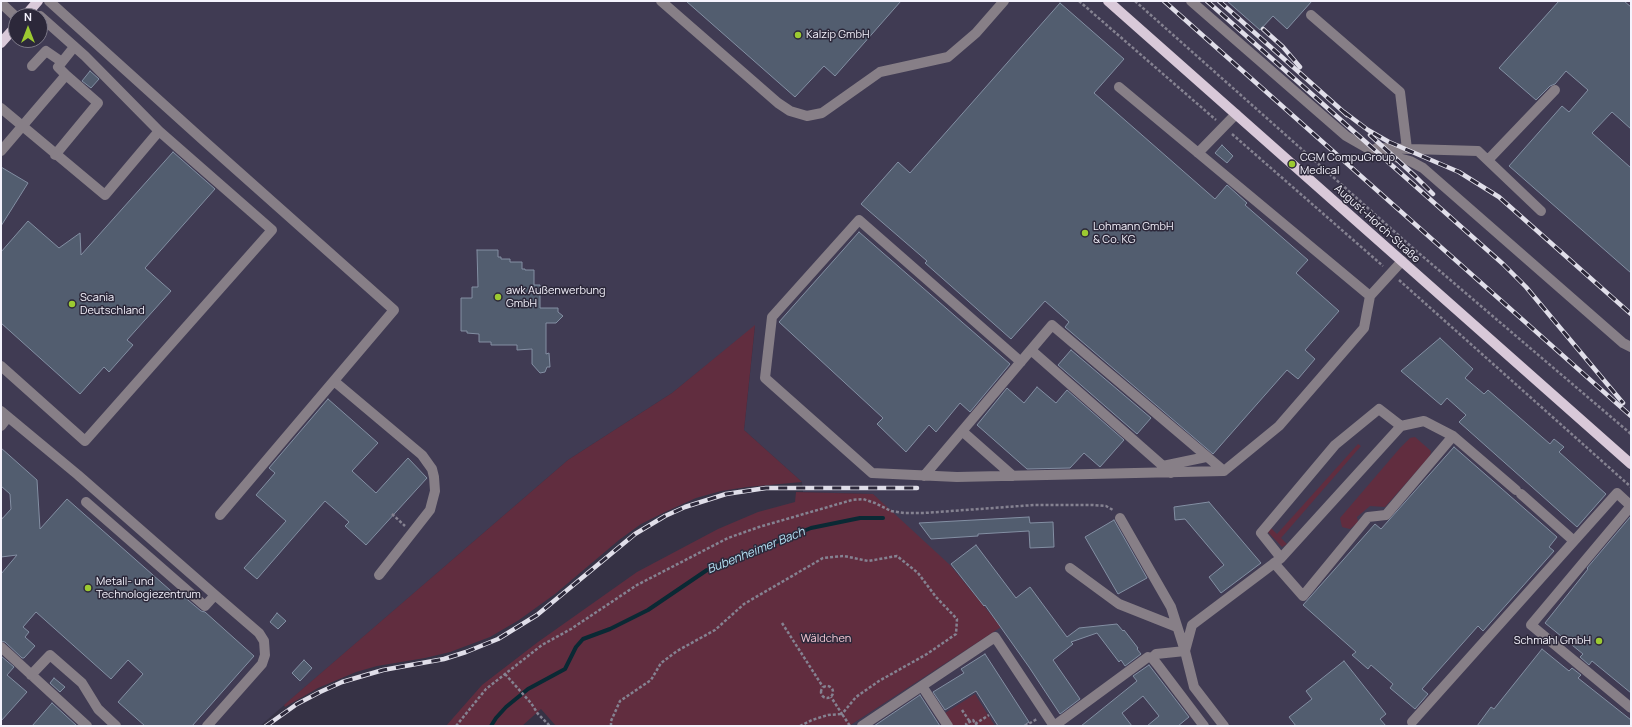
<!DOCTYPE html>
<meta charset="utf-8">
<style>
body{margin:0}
#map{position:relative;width:1632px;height:727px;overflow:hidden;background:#363245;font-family:Manrope,sans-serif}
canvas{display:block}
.frame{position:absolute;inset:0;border:2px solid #f5f3fd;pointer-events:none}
.north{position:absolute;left:8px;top:8px;width:40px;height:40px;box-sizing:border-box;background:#2c283a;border:1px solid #7c7988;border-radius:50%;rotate:0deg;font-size:11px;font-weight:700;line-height:16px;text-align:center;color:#f5f3fd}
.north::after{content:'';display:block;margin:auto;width:14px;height:18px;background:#9cca31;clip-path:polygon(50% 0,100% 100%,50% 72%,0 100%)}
</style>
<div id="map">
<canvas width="1632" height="727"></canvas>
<div class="frame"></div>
<div class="north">N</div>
</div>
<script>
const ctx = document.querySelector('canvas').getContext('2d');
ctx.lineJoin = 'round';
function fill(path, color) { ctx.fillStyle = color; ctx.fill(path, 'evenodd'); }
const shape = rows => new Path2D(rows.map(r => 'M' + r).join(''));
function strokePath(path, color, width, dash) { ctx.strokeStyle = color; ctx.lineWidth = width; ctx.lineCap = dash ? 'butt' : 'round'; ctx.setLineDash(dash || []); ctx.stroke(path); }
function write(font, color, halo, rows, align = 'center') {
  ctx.font = font + ' Manrope,sans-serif'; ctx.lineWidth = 3; ctx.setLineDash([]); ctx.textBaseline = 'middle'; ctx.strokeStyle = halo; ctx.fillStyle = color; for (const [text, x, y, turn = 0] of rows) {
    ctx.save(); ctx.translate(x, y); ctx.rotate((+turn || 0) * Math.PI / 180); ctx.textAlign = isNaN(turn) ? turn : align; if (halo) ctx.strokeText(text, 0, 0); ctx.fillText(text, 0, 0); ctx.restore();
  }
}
fill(shape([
 [1,1,1631,1,1631,726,849,726,1000,627,873,494,803,492,802,482,744,430,755,326,672,393,568,460,260,726,1,726],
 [16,16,40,16,40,40,16,40]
]), '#403b53');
fill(shape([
 [755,325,744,430,802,482,747,487,721,491,696,498,665,512,641,524,619,540,555,594,519,620,490,637,450,652,425,658,377,666,356,672,318,688,285,707,284,705,568,460,672,393],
 [1415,437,1431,451,1430,456,1385,507,1370,506,1357,517,1358,522,1350,529,1342,527,1340,518,1400,448,1410,438],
 [1358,444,1361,446,1281,538,1287,544,1282,547,1268,532,1271,528,1277,534],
 [796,492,873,494,950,565,1001,627,849,726,556,726,541,709,522,726,446,726,482,685,538,642,637,572,718,529,758,512,795,502],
 [975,694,995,726,953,726,945,713]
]), '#612d3f');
strokePath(shape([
 [491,726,496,718,506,707,528,689,565,669,576,647,583,639,610,629,648,610,707,570,811,528,860,518,883,518]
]), '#0a2934', 4);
const building = shape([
 [686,1,901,1,835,76,824,66,795,97,686,1],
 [1227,1,1312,1,1287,29,1273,16,1260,30,1227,1],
 [1559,1,1624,1,1631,7,1631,129,1612,112,1592,133,1631,168,1631,273,1509,166,1562,106,1569,112,1588,90,1566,71,1555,84,1550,86,1536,100,1499,68,1559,1],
 [1060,3,1124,59,1094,93,1215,199,1227,185,1247,203,1245,205,1308,260,1296,273,1339,311,1305,350,1315,359,1298,379,1287,370,1213,454,1065,327,1069,322,1045,301,1011,339,925,263,927,261,861,204,898,162,910,173,1060,3],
 [90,71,99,79,91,88,82,81,90,71],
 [1222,145,1233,156,1227,163,1215,153,1222,145],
 [173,152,215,189,145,268,171,291,127,340,133,345,109,372,104,367,80,394,1,323,1,252,28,221,59,248,80,233,81,255,173,152],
 [1,167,28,183,1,226,1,167],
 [859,232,1010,364,970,412,960,403,936,432,929,425,906,452,877,424,883,418,779,322,859,232],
 [477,250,498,250,498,257,501,257,501,259,510,259,510,262,522,262,522,269,525,269,525,270,534,270,534,285,540,285,540,308,558,308,558,312,563,316,556,323,546,323,546,354,549,353,550,367,547,367,545,372,540,373,532,364,532,349,517,350,517,345,491,345,491,342,479,342,479,334,467,333,467,331,461,331,461,298,472,298,472,287,478,287,477,250],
 [1440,338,1473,369,1465,378,1484,394,1488,390,1550,444,1554,439,1564,447,1559,452,1606,494,1577,527,1459,422,1466,415,1447,398,1441,405,1401,371,1440,338],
 [1071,350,1151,418,1137,434,1058,365,1071,350],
 [1037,387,1056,403,1067,390,1124,440,1100,467,1084,453,1070,468,1027,469,977,425,1007,388,1024,403,1037,387],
 [328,399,378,443,352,471,376,493,408,458,427,478,366,545,345,526,349,522,325,501,257,579,244,568,286,521,256,495,275,473,269,468,328,399],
 [1454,447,1557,537,1549,547,1554,551,1483,631,1478,626,1422,689,1428,694,1415,709,1390,688,1393,684,1371,665,1368,669,1352,655,1356,652,1303,605,1375,524,1381,529,1454,447],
 [1,448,37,480,40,529,67,499,179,598,182,595,201,611,205,612,254,656,192,726,145,726,118,702,143,674,128,660,111,679,36,612,23,627,29,632,25,637,35,646,24,658,22,658,5,642,1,641,1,574,17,555,1,557,1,520,11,509,10,494,1,486,1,448],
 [1209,502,1261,563,1221,593,1209,577,1224,565,1185,519,1175,520,1174,507,1209,502],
 [1631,516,1631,693,1592,661,1589,665,1580,657,1583,654,1545,623,1588,569,1587,568,1631,516],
 [1029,517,1030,523,1053,522,1054,547,1030,548,1029,531,978,534,978,536,931,539,919,523,1029,517],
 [1114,520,1147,578,1118,594,1085,537,1114,520],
 [976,545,1016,598,1030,587,1067,637,1079,628,1117,624,1123,631,1124,630,1138,648,1137,649,1141,654,1125,666,1121,660,1119,662,1097,633,1071,642,1073,644,1053,660,1080,699,1060,714,1029,667,985,605,984,606,951,564,976,545],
 [277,613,286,621,278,629,270,622,277,613],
 [1542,649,1569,671,1572,668,1581,675,1578,678,1631,720,1631,726,1477,726,1491,707,1494,709,1542,649],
 [985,654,1029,722,1023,726,998,726,976,691,945,710,933,692,964,673,961,669,985,654],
 [1,656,14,667,7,675,27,692,1,721,1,656],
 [304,660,312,668,300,681,292,673,304,660],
 [1344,661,1386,714,1380,719,1386,726,1296,726,1289,717,1312,699,1306,691,1344,661],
 [1149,665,1189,717,1178,726,1147,726,1159,716,1143,696,1122,713,1132,726,1081,726,1137,681,1133,676,1149,665],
 [54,678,65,687,60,692,50,683,54,678],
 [920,695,940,726,874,726,920,695],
 [52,703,77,726,32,726,52,703]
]);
fill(building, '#525d6f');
strokePath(building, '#838fa3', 1);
strokePath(shape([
 [1079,1,1216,120],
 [1135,1,1414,249,1631,434],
 [1232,134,1383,266],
 [1399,280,1631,487],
 [392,514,405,526],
 [1,518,2,519],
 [782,623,823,687],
 [505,674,531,703,538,714,550,726],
 '821 692a6 6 0 1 1 12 0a6 6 0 1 1-12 0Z',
 [962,710,970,722],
 [975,724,989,715],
 [456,726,486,689,542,645,571,629,637,585,728,538,759,527,852,500,863,499,875,503,891,511,904,513,924,513,1034,505,1093,505,1106,506,1113,510],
 [611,726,611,721,620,701,651,680,661,663,677,651,715,630,744,604,823,558,844,556,868,561,897,556,918,573,936,597,957,619,956,634,927,654,879,681,856,697,842,714,831,697],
 [800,726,812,720,828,715,842,714,850,726],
 [967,726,966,724,973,720,977,726],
 [1025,726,1037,719]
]), '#858291', 2.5, [3, 2]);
strokePath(shape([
 [49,1,203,140,394,310,220,515],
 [661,1,778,103,790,111,807,116,822,113,880,72,948,57,976,33,1004,1],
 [1191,1,1346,136,1367,148,1391,156,1410,161,1423,168,1623,343,1631,347],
 [1,3,16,17],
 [1311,15,1400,92,1407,149],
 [32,66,46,51,62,62],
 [1119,87,1370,296],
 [1,108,105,195,159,131],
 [1377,148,1478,151,1541,211],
 [1,151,66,75,58,67,74,47],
 [1198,153,1236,114],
 [55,155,98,103,66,75],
 [1488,160,1555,90],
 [1031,350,1171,473],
 [1021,362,859,220,772,317,765,378,872,473,957,477,1224,471,1279,426,1364,328,1370,296,1402,261],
 [1,366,85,441,272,230,159,131,85,56,40,16],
 [334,381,422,455,432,469,434,477,435,491,430,510,379,575],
 [1,411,78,475,215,595,259,633,264,641,265,655,262,664,207,726],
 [1,426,8,417],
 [962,431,1013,476],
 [1163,466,1206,457],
 [924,476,1052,325,1224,471],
 [1521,494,1574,541],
 [86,502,205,606,215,595],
 [1631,506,1531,625,1631,708],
 [1120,518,1171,607,1185,651,1194,687,1224,726],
 [1281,558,1261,533,1335,445,1379,409,1401,426],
 [1274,563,1303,596,1368,517,1386,515,1453,436],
 [1070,568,1119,604,1177,627],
 [1,647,87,726],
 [1185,651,1192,625,1281,558,1401,426,1424,421,1453,436,1516,490],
 [1152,658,1156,654,1185,651],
 [31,675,50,655,82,683,98,709,116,726],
 [922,686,948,726],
 [1412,722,1617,493,1631,506],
 [862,726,995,637,1054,726],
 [1054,726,1148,657,1152,658,1157,664,1204,726]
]), '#877f87', 10);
strokePath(shape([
 [1108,1,1631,464],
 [25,16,38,1],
 [1,43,16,26]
]), '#d9c9d9', 10);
const rail = shape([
 [1164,1,1631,416],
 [1207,1,1503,264,1526,287,1623,403],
 [1219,1,1347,115],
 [1263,29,1283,47,1300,67],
 [1344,112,1368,130,1389,142,1459,172,1499,197,1631,314],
 [1370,135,1415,176,1433,194],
 [266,726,297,704,320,692,342,682,383,670,444,659,466,652,498,639,537,615,635,534,665,516,685,507,726,494,766,488,917,488]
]);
strokePath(rail, '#e0dee9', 4.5);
strokePath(rail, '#2c283a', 3, [9]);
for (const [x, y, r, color] of [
 [798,35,4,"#9cca31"],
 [1292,164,4,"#9cca31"],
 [1085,233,4,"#9cca31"],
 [498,297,4,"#9cca31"],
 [72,304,4,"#9cca31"],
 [88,588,4,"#9cca31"],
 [1599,641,4,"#9cca31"]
]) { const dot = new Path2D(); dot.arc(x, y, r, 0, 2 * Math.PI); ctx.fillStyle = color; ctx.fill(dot); strokePath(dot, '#2c283a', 1.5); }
write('11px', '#f5f3fd', '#2c283a', [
 ["Kalzip GmbH",806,35],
 ["CGM CompuGroup",1300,158],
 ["Medical",1300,171],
 ["Lohmann GmbH",1093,227],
 ["& Co. KG",1093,240],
 ["awk Außenwerbung",506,291],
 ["GmbH",506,304],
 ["Scania",80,298],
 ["Deutschland",80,311],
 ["Metall- und",96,582],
 ["Technologiezentrum",96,595],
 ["Schmahl GmbH",1591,641,"right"]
], 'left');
write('11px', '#f5f3fd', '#2c283a', [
 ["August-Horch-Straße",1377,224,42]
]);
write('11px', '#f6c9d5', '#2c283a', [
 ["Wäldchen",826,639]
]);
write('italic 12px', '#b4e1f4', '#2c283a', [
 ["Bubenheimer Bach",756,551,-22]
]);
</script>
